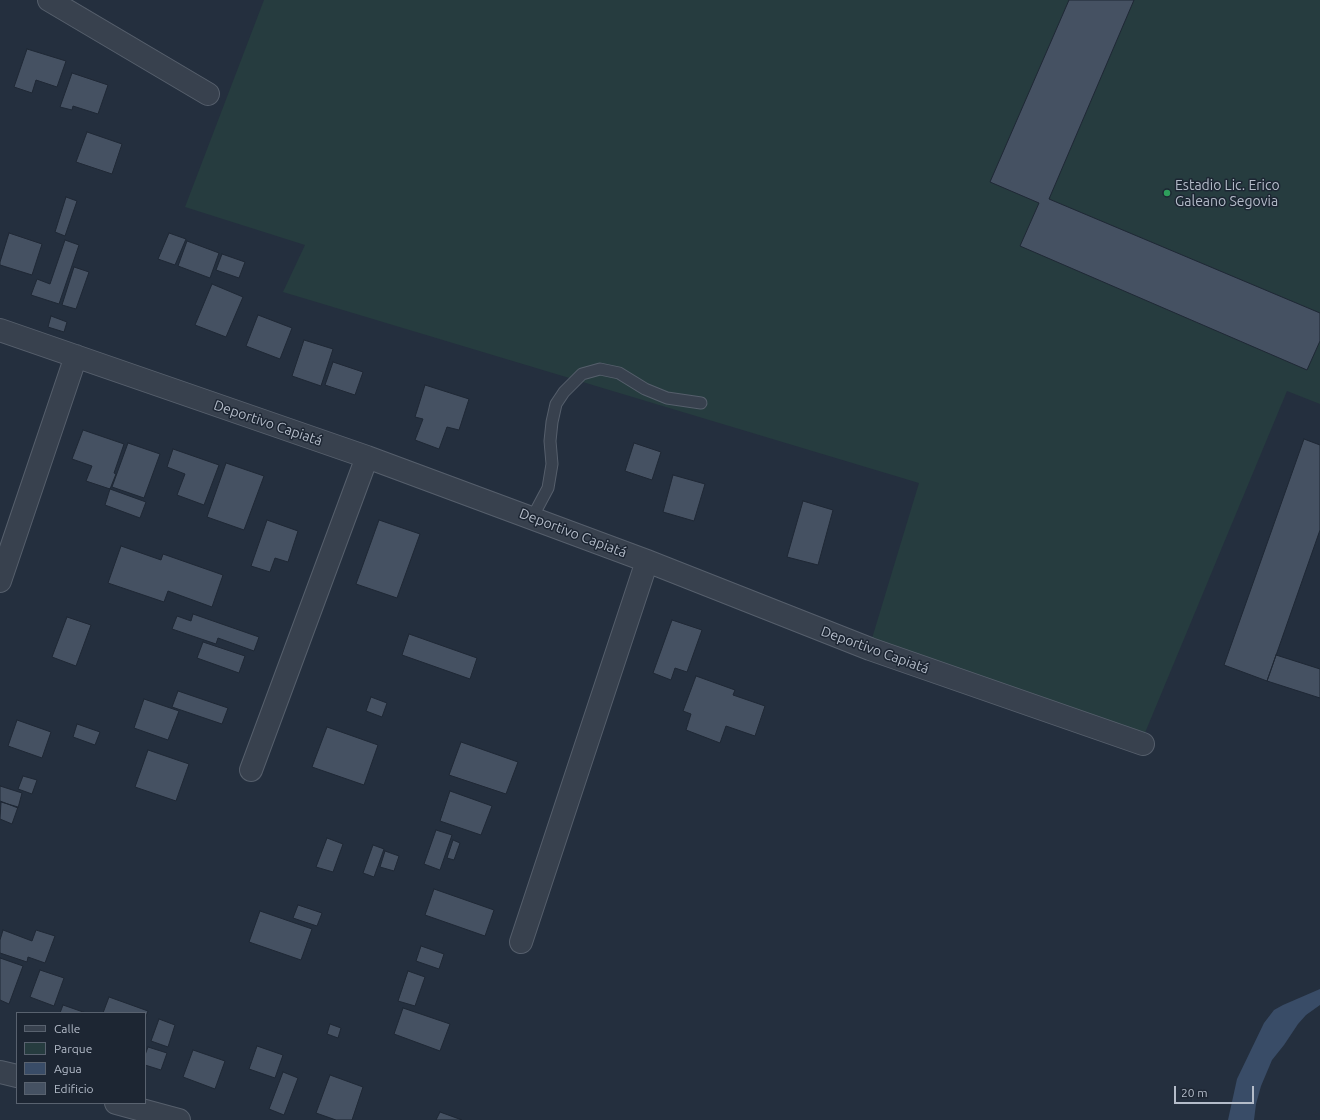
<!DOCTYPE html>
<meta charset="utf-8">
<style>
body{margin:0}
#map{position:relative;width:1320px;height:1120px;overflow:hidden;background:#242f3e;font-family:Ubuntu,sans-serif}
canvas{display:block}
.legend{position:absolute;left:16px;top:1012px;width:130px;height:92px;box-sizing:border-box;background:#1d2633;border:1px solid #59626f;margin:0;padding:5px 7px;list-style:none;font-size:12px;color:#b4bcc9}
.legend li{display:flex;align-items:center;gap:8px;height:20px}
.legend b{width:20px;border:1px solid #59626f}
.scale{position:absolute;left:1174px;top:1086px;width:80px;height:18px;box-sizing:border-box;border:2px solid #b4bcc9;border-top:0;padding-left:5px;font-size:12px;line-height:14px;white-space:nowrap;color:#b4bcc9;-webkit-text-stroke:3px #1d2633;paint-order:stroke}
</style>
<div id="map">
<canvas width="1320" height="1120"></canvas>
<ul class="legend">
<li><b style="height:5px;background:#38414e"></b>Calle</li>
<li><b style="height:11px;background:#263c3f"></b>Parque</li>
<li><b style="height:11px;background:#394c67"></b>Agua</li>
<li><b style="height:11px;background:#455162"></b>Edificio</li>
</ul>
<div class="scale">20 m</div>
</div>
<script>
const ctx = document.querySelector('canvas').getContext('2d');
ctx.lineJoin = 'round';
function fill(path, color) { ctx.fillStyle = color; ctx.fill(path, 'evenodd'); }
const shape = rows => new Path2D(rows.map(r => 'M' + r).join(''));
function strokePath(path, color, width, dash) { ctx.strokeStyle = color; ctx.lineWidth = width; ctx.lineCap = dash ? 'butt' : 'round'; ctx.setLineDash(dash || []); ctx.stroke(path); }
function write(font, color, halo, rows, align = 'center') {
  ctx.font = font + ' Ubuntu,sans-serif'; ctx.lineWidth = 3; ctx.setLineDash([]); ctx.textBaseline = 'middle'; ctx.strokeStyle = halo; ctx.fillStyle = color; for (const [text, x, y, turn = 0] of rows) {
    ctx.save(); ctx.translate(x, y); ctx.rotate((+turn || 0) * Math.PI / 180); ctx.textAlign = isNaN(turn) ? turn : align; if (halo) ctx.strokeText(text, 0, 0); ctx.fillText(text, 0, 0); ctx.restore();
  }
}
fill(shape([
 [264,0,1320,0,1320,404,1287,391,1142,740,870,645,919,483,283,292,305,245,185,207]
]), '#263c3f');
fill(shape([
 [1320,989,1320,1005,1306,1015,1298,1024,1284,1045,1272,1060,1261,1086,1256,1104,1254,1120,1228,1120,1237,1079,1264,1023,1274,1010,1283,1005]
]), '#394c67');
const building = shape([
 [1069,0,1134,0,1049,199,1320,313,1320,341,1307,370,1020,246,1039,203,990,182,1069,0],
 [27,49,66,61,57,87,36,80,32,93,14,87,27,49],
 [72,73,108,85,98,114,73,106,72,110,60,107,72,73],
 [87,132,122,144,112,174,76,162,87,132],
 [66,197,77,201,65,236,55,232,66,197],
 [9,233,42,244,32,275,0,265,0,262,9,233],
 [169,233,186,239,175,265,158,259,169,233],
 [65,240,79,245,59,304,31,295,37,279,50,284,65,240],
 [187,241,219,253,210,278,178,266,187,241],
 [222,254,245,262,239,278,216,270,222,254],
 [74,267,89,272,76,309,62,305,74,267],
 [212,284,243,297,226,337,195,325,212,284],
 [258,315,292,328,280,359,246,346,258,315],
 [51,316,67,322,64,332,48,327,51,316],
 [304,340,333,349,321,386,292,376,304,340],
 [333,362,363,372,355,395,325,385,333,362],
 [425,385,469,399,459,430,447,427,439,449,415,440,423,419,415,417,425,385],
 [83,430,124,444,114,473,116,474,110,489,86,481,92,466,72,459,83,430],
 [1304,439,1320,445,1320,530,1267,681,1224,665,1304,439],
 [128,443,160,454,144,498,112,487,128,443],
 [634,443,661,452,652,480,625,471,634,443],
 [173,449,219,465,204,505,177,495,185,474,167,467,173,449],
 [226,463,264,476,244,530,207,517,226,463],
 [673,475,705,484,694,521,663,512,673,475],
 [110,489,146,502,140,518,105,505,110,489],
 [803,501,833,510,818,565,787,557,803,501],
 [267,520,298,531,288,562,275,558,270,572,251,566,267,520],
 [379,520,420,534,397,598,356,584,379,520],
 [121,546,161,560,163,554,223,575,212,607,168,591,164,602,108,583,121,546],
 [193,614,259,637,254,651,218,638,216,644,172,629,177,616,191,621,193,614],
 [67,617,91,625,76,666,52,657,67,617],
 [672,620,702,630,687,672,675,668,671,680,653,673,672,620],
 [409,634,477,658,470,679,402,655,409,634],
 [203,642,245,656,239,673,197,658,203,642],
 [1276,655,1320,669,1320,698,1267,681,1276,655],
 [696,676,735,690,733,695,765,706,755,736,726,726,720,743,686,730,691,714,683,711,696,676],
 [178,691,228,708,222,724,172,707,178,691],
 [371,697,387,703,382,717,366,711,371,697],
 [144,699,179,711,168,740,134,728,144,699],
 [17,720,51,732,42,758,8,746,17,720],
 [77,724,100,732,95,745,73,737,77,724],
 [327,727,378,745,364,785,312,767,327,727],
 [461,742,518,762,506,794,449,775,461,742],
 [148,750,189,764,176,801,135,787,148,750],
 [23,776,37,780,32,794,18,789,23,776],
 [0,786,22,793,18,808,0,801,0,786],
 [450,791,492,806,481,835,440,821,450,791],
 [1,802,18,807,12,824,0,819,1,802],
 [436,830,452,835,440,870,424,864,436,830],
 [327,838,343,844,333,872,316,867,327,838],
 [453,840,460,843,454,860,447,858,453,840],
 [373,845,384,849,374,877,363,873,373,845],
 [385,851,399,856,394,871,380,867,385,851],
 [434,889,494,910,485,936,425,915,434,889],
 [298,905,322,913,317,926,293,918,298,905],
 [260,911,312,929,301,960,249,942,260,911],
 [3,930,32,941,36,930,55,936,45,963,28,957,27,962,0,953,0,940,3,930],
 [421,946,444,954,439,969,416,961,421,946],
 [0,958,23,966,9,1004,0,1000,0,958],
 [40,970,64,978,54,1006,30,997,40,970],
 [408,971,425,977,415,1006,398,1001,408,971],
 [109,997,148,1011,145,1019,145,1013,103,1013,109,997],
 [63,1005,86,1013,60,1013,63,1005],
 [403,1008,450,1024,440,1051,394,1034,403,1008],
 [159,1019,175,1025,168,1047,151,1041,159,1019],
 [330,1024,341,1028,338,1038,327,1034,330,1024],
 [257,1046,283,1055,275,1078,249,1069,257,1046],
 [148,1047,167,1053,161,1070,145,1065,145,1055,148,1047],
 [193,1050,225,1061,215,1089,183,1077,193,1050],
 [283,1072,298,1078,284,1115,269,1109,283,1072],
 [330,1075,363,1087,352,1120,336,1120,316,1113,330,1075],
 [440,1112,462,1120,436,1120,440,1112]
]);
fill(building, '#455162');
strokePath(building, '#1f2835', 1);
const service = shape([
 [532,518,548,488,552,464,550,441,552,422,556,404,564,392,582,374,600,369,619,373,645,389,667,398,701,403]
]);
const minor = shape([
 [49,0,208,94],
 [0,330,367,457,647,561,870,649,1143,744],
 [0,581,76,356],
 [251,770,367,457],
 [521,942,647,561],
 [0,1072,17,1076],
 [116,1103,179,1120]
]);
strokePath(service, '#565f6c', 13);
strokePath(minor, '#565f6c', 24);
strokePath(service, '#38414e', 11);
strokePath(minor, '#38414e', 22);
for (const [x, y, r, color] of [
 [1167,193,4,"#2e9e5b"]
]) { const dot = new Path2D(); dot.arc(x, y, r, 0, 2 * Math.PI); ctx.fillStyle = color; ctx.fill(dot); strokePath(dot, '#1d2633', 1.5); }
write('14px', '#b4bcc9', '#1d2633', [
 ["Estadio Lic. Erico",1175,185],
 ["Galeano Segovia",1175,201]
], 'left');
write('14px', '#b4bcc9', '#1d2633', [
 ["Deportivo Capiatá",268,423,19],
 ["Deportivo Capiatá",573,533,21],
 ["Deportivo Capiatá",875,650,20]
]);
</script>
